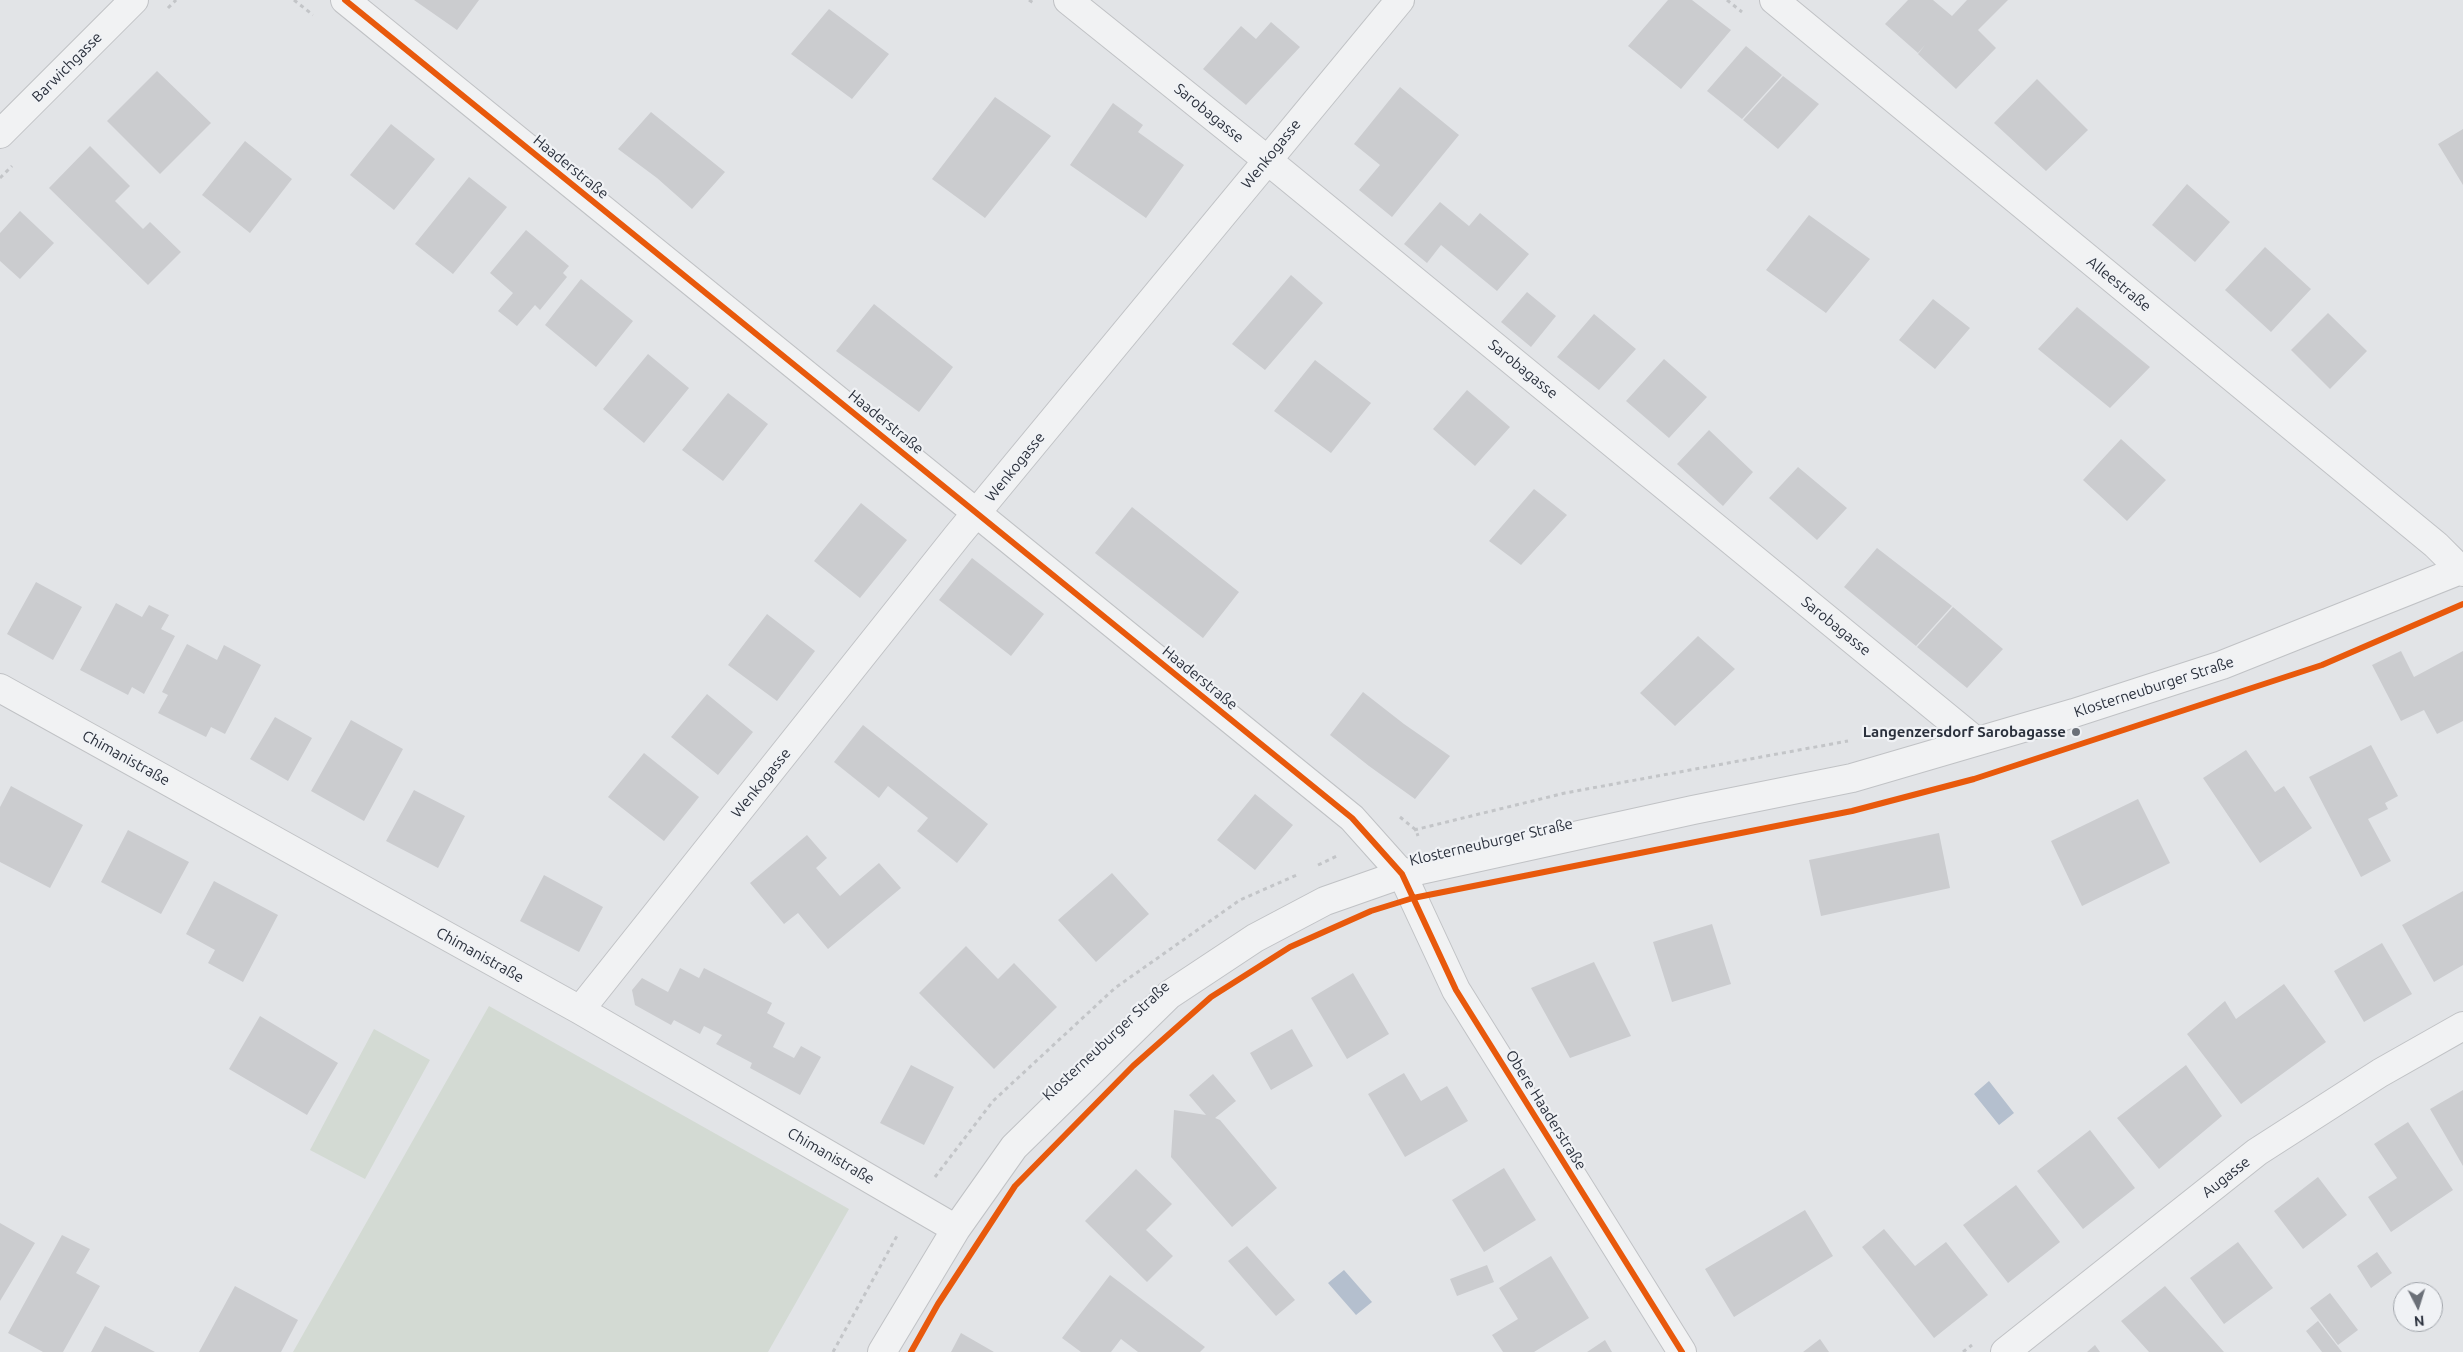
<!DOCTYPE html>
<meta charset="utf-8">
<style>
body{margin:0}
#map{position:relative;width:2463px;height:1352px;overflow:hidden;background:#e2e4e7;font-family:Ubuntu,sans-serif}
canvas{display:block}
.north{position:absolute;left:2393px;top:1282px;width:50px;height:50px;box-sizing:border-box;background:#f0f2f5;border:1px solid #a1a5ab;border-radius:50%;rotate:175deg;font-size:14px;font-weight:700;line-height:20px;text-align:center;color:#2b313d}
.north::after{content:'';display:block;margin:auto;width:18px;height:22px;background:#6b7078;clip-path:polygon(50% 0,100% 100%,50% 72%,0 100%)}
</style>
<div id="map">
<canvas width="2463" height="1352"></canvas>
<div class="north">N</div>
</div>
<script>
const ctx = document.querySelector('canvas').getContext('2d');
ctx.lineJoin = 'round';
function fill(path, color) { ctx.fillStyle = color; ctx.fill(path, 'evenodd'); }
const shape = rows => new Path2D(rows.map(r => 'M' + r).join(''));
function strokePath(path, color, width, dash) { ctx.strokeStyle = color; ctx.lineWidth = width; ctx.lineCap = dash ? 'butt' : 'round'; ctx.setLineDash(dash || []); ctx.stroke(path); }
function write(font, color, halo, rows, align = 'center') {
  ctx.font = font + ' Ubuntu,sans-serif'; ctx.lineWidth = 4.5; ctx.setLineDash([]); ctx.textBaseline = 'middle'; ctx.strokeStyle = halo; ctx.fillStyle = color; for (const [text, x, y, turn = 0] of rows) {
    ctx.save(); ctx.translate(x, y); ctx.rotate((+turn || 0) * Math.PI / 180); ctx.textAlign = isNaN(turn) ? turn : align; if (halo) ctx.strokeText(text, 0, 0); ctx.fillText(text, 0, 0); ctx.restore();
  }
}
fill(shape([
 [489,1006,849,1209,768,1352,293,1352],
 [374,1029,430,1060,365,1179,310,1150]
]), '#d3dad3');
fill(shape([
 [1989,1081,2014,1113,1999,1125,1974,1094],
 [1344,1270,1372,1302,1356,1315,1328,1283]
]), '#b4bfce');
fill(shape([
 [414,0,479,0,457,30],
 [1668,0,1692,0,1731,30,1681,89,1628,46],
 [1908,0,1933,0,1952,16,1967,0,2008,0,1978,30,1996,48,1956,89,1918,54,1925,45,1918,53,1885,24],
 [829,9,889,54,852,99,791,54],
 [1271,22,1300,47,1246,105,1203,69,1241,26,1256,39],
 [1746,46,1782,75,1742,119,1707,91],
 [157,71,211,123,160,174,107,121],
 [1783,76,1819,104,1778,149,1743,120],
 [2037,79,2088,130,2046,171,1994,123],
 [1400,87,1459,135,1392,217,1359,190,1380,165,1354,144],
 [995,97,1051,136,985,218,932,179],
 [1113,103,1143,125,1138,132,1184,165,1146,218,1070,165],
 [651,112,725,172,692,209,657,178,618,149],
 [391,124,435,159,394,210,350,175],
 [2463,129,2463,185,2438,144],
 [245,141,292,179,250,233,202,195],
 [90,146,130,186,115,201,143,229,150,222,181,252,148,285,49,188],
 [469,177,507,207,453,274,415,244],
 [2187,184,2230,222,2195,262,2152,225],
 [1440,202,1469,226,1480,213,1529,254,1497,291,1441,245,1427,263,1404,244],
 [20,211,54,243,20,279,0,261,0,233],
 [1809,215,1870,259,1826,313,1766,270],
 [526,230,569,266,563,273,567,277,540,310,535,305,517,326,498,311,513,293,490,273],
 [2265,247,2311,289,2271,332,2225,290],
 [1291,275,1323,303,1265,370,1232,344],
 [581,279,633,321,596,367,545,325],
 [1527,292,1556,316,1531,347,1501,322],
 [1933,299,1970,328,1935,369,1899,340],
 [874,304,953,367,919,412,836,351],
 [2077,307,2150,367,2110,408,2038,349],
 [2328,313,2367,351,2330,389,2291,350],
 [1594,314,1636,349,1599,390,1557,357],
 [648,354,689,388,644,443,603,409],
 [1664,359,1707,397,1669,438,1626,401],
 [1315,360,1371,403,1331,453,1274,411],
 [1467,390,1510,427,1475,466,1433,429],
 [728,393,768,424,723,481,682,450],
 [1709,430,1753,472,1723,506,1677,464],
 [2121,439,2166,480,2127,521,2083,480],
 [1798,467,1847,508,1817,540,1769,498],
 [1534,489,1567,515,1521,565,1489,541],
 [861,503,907,540,860,598,814,561],
 [1132,507,1239,592,1203,638,1095,553],
 [1877,548,1952,606,1916,646,1844,587],
 [972,558,1044,614,1011,656,939,600],
 [36,582,82,607,53,660,7,634],
 [116,603,142,617,149,605,169,615,161,629,175,636,144,694,132,687,128,695,80,670],
 [1953,607,2003,649,1967,688,1917,647],
 [767,614,815,651,777,701,728,665],
 [1698,636,1735,669,1675,726,1640,693],
 [187,644,217,660,224,645,261,665,225,734,211,727,206,737,158,713,168,695,162,692],
 [2401,651,2414,677,2463,651,2463,721,2437,734,2424,710,2401,721,2372,665],
 [1363,692,1404,724,1450,756,1415,799,1369,766,1372,761,1369,766,1330,735],
 [707,694,753,732,718,775,671,737],
 [275,717,312,738,288,781,250,759],
 [351,720,403,749,364,821,311,791],
 [863,725,988,824,957,863,917,831,928,818,888,786,879,798,834,762],
 [2371,745,2398,796,2385,803,2388,809,2368,819,2391,861,2361,877,2309,777],
 [2246,750,2275,792,2284,786,2312,828,2260,863,2203,778],
 [644,753,699,797,664,841,608,797],
 [11,786,83,825,50,888,0,862,0,807],
 [414,790,465,816,438,868,386,841],
 [1255,794,1293,825,1255,870,1217,840],
 [2138,799,2170,863,2082,906,2051,841],
 [128,830,189,862,161,914,101,882],
 [1939,833,1950,888,1821,916,1809,860],
 [807,835,827,858,816,868,840,896,879,863,901,888,828,949,798,913,784,924,750,883],
 [1112,873,1149,914,1096,962,1058,920],
 [544,875,603,907,579,952,520,921],
 [214,881,278,915,243,982,208,963,215,950,186,934],
 [2463,891,2463,965,2434,982,2402,925],
 [1712,924,1731,984,1672,1002,1653,942],
 [2382,943,2412,994,2364,1022,2334,971],
 [966,946,998,979,1014,963,1057,1007,994,1069,919,993],
 [1594,962,1631,1036,1570,1058,1531,988],
 [680,968,699,978,704,968,772,1003,767,1013,785,1023,773,1047,794,1058,801,1046,821,1057,800,1095,750,1068,752,1063,716,1044,722,1035,704,1026,700,1034,674,1020,671,1025,635,1005,632,990,642,978,668,992],
 [1353,973,1389,1034,1347,1059,1311,998],
 [2284,984,2326,1042,2241,1104,2187,1034,2225,1001,2236,1019],
 [260,1016,338,1063,307,1115,229,1069],
 [1292,1029,1313,1066,1271,1090,1250,1053],
 [911,1065,954,1087,924,1145,880,1123],
 [2186,1065,2222,1116,2159,1169,2117,1118],
 [1404,1073,1421,1101,1447,1086,1468,1121,1405,1157,1368,1094],
 [1213,1074,1236,1101,1215,1118,1220,1120,1277,1188,1232,1227,1171,1157,1174,1110,1206,1115,1189,1095],
 [2463,1090,2463,1166,2430,1109],
 [2408,1122,2453,1190,2391,1232,2368,1197,2397,1178,2374,1144],
 [2090,1130,2135,1188,2083,1229,2037,1171],
 [1504,1168,1536,1220,1484,1252,1452,1200],
 [1136,1169,1172,1204,1146,1230,1173,1256,1147,1282,1085,1221],
 [2318,1177,2347,1215,2303,1249,2274,1211],
 [2016,1185,2060,1242,2008,1283,1963,1225],
 [1805,1210,1833,1256,1734,1317,1705,1269],
 [0,1223,35,1243,0,1301],
 [1884,1229,1915,1266,1946,1242,1988,1295,1934,1338,1862,1247],
 [62,1235,90,1249,76,1273,100,1286,63,1352,43,1352,8,1333],
 [2238,1242,2273,1288,2224,1324,2190,1278],
 [1247,1246,1295,1300,1276,1316,1228,1261],
 [2377,1252,2392,1273,2371,1288,2357,1266],
 [1551,1256,1589,1318,1534,1352,1503,1352,1492,1335,1518,1319,1499,1288],
 [1487,1265,1494,1282,1457,1296,1450,1279],
 [1110,1275,1205,1347,1200,1352,1138,1352,1121,1339,1111,1352,1081,1352,1062,1338],
 [235,1286,298,1320,281,1352,199,1352],
 [2165,1286,2224,1352,2149,1352,2121,1321],
 [2330,1293,2358,1330,2338,1345,2310,1308],
 [2318,1321,2342,1352,2322,1352,2306,1331],
 [105,1326,155,1352,91,1352],
 [961,1333,994,1352,951,1352],
 [1820,1339,1829,1352,1803,1352],
 [1605,1340,1612,1352,1587,1352],
 [2095,1345,2100,1352,2087,1352]
]), '#cbcccf');
const street = shape([
 [345,0,1352,818,1402,874,1456,990,1682,1352],
 [1068,0,1266,159,1976,741],
 [1774,0,2436,545,2463,572],
 [0,134,134,0],
 [0,688,580,1010,956,1229],
 [580,1010,958,535,1400,0],
 [882,1352,956,1229,1014,1147,1169,995,1255,938,1325,901,1402,874,1693,810,1852,778,2074,713,2222,665,2463,569],
 [2005,1352,2257,1152,2380,1073,2463,1026]
]);
strokePath(street, '#c0c2c5', 30);
strokePath(shape([
 [294,0,313,15],
 [1029,0,1035,4],
 [1727,0,1742,12],
 [168,8,176,0],
 [0,178,12,166],
 [1400,817,1416,830,1418,836],
 [1414,830,1565,793,1848,741],
 [1318,865,1339,855],
 [935,1177,993,1101,1115,988,1240,900,1299,874],
 [833,1352,898,1234],
 [1963,1352,1972,1345]
]), '#c3c5c8', 3, [4, 4]);
strokePath(street, '#f1f2f3', 28);
strokePath(shape([
 [345,0,1352,818,1402,874,1456,990,1682,1352],
 [911,1352,938,1304,1015,1186,1133,1066,1211,997,1290,947,1371,911,1413,898,1852,811,1974,779,2322,665,2463,604]
]), '#e8590c', 6);
for (const [x, y, r, color] of [
 [2076,732,5,"#6b7078"]
]) { const dot = new Path2D(); dot.arc(x, y, r, 0, 2 * Math.PI); ctx.fillStyle = color; ctx.fill(dot); strokePath(dot, '#f0f2f5', 2); }
write('15px', '#2b313d', '#f0f2f5', [
 ["Barwichgasse",67,67,-45],
 ["Sarobagasse",1209,113,39],
 ["Wenkogasse",1271,154,-51],
 ["Haaderstraße",571,167,39],
 ["Alleestraße",2119,284,39],
 ["Sarobagasse",1523,369,39],
 ["Haaderstraße",886,422,39],
 ["Wenkogasse",1015,467,-51],
 ["Sarobagasse",1836,626,39],
 ["Haaderstraße",1200,678,39],
 ["Klosterneuburger Straße",2154,687,-18],
 ["Chimanistraße",126,758,29],
 ["Wenkogasse",761,783,-51],
 ["Klosterneuburger Straße",1491,842,-13],
 ["Chimanistraße",480,955,29],
 ["Klosterneuburger Straße",1106,1041,-43],
 ["Obere Haaderstraße",1546,1110,58],
 ["Chimanistraße",831,1156,30],
 ["Augasse",2226,1177,-38]
]);
write('bold 15px', '#2b313d', '#f0f2f5', [
 ["Langenzersdorf Sarobagasse",2066,732]
], 'right');
</script>
